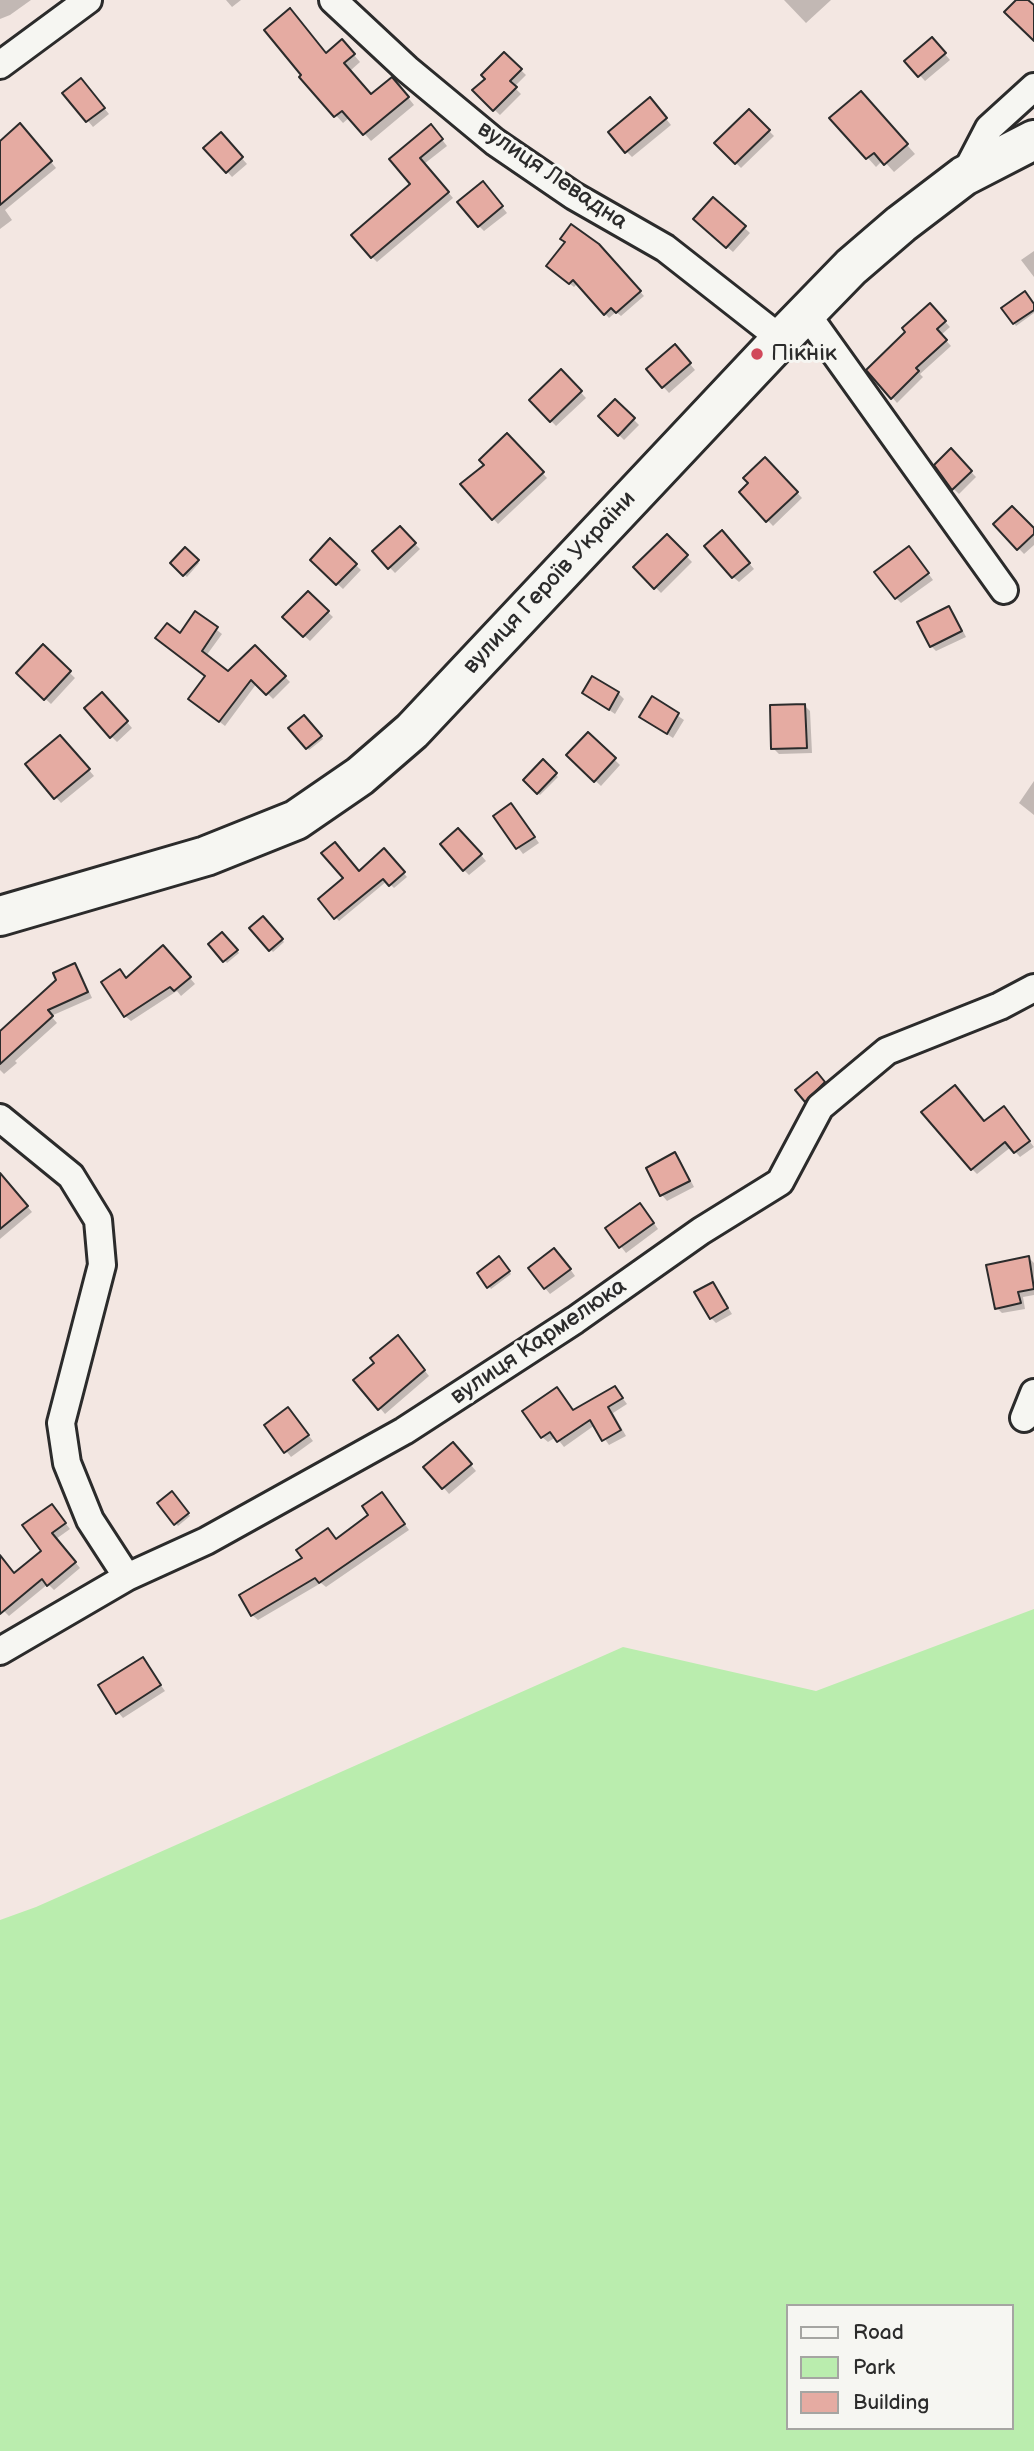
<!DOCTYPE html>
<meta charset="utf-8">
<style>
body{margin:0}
#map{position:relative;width:1034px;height:2451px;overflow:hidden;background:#f3e7e2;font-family:"Balsamiq Sans",sans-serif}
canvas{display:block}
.legend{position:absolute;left:786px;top:2304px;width:228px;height:126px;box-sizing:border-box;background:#f6f6f2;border:2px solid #a5a5a2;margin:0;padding:9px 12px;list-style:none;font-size:21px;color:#2b2b2b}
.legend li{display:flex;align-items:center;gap:14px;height:35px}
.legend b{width:35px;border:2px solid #a5a5a2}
</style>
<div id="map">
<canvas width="1034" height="2451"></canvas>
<ul class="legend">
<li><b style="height:9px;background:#f6f6f2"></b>Road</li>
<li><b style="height:19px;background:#baedae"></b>Park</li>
<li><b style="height:19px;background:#e5aba2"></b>Building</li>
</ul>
</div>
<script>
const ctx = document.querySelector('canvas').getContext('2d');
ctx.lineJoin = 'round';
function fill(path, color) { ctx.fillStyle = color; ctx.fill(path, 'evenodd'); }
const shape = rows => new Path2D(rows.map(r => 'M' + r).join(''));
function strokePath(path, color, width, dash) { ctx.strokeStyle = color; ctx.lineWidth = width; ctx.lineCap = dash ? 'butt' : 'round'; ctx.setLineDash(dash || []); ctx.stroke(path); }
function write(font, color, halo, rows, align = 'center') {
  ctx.font = font + ' "Balsamiq Sans",sans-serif'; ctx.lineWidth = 6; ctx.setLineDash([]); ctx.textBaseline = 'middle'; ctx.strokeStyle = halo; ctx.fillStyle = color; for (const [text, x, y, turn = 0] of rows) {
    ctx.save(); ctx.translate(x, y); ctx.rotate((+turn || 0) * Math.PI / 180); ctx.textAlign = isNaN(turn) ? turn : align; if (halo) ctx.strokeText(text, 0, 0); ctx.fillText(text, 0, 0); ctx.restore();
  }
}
fill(shape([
 [1034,1609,1034,2451,0,2451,0,1920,36,1907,623,1647,816,1691],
 [787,2306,1011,2306,1011,2428,787,2428]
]), '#baedae');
fill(shape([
 [0,0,31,0,10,15,0,19],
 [226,0,241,0,232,7],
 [784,0,831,0,806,23],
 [937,45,950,60,925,81,907,61],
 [348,48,360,62,350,71,371,96,399,86,414,105,371,141,350,117,343,123,301,77],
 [504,54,526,75,514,87,521,94,500,115,474,90,487,79],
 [86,86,109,114,93,127,65,93],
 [869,102,915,154,894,172,883,160,876,167,832,118],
 [655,105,671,125,632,157,627,152],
 [749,111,774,136,741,168,716,143],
 [26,131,56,168,5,210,12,220,0,229,0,143],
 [436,132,447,146,424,164,453,198,377,262,372,257,412,184,391,159],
 [221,135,247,164,232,177,206,148],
 [488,189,507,213,484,231,479,226],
 [713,199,750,233,733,252,701,224],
 [603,251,644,296,621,316,616,312,609,318,578,283,574,287,552,270],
 [1034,251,1034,277,1021,260],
 [1034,305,1034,313,1016,326,1004,308],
 [930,306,950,327,941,335,951,346,920,374,923,377,897,403,892,397,908,332],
 [680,352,695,370,669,393,648,370],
 [561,371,586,398,556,426,531,400],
 [615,401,639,425,624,440,600,416],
 [507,435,547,478,498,524,463,484,486,465],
 [951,451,976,477,959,494,953,488],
 [765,459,802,498,773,526,741,492,751,483],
 [995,524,1034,530,1034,545,1024,554],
 [399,528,420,549,395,573,374,551],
 [667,536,692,562,661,593,636,567],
 [728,538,754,569,739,582,733,577],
 [330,541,361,570,343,589,312,560],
 [185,550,199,563,187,577,172,563],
 [914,554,933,580,901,603,896,598],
 [308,593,333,617,310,641,284,617],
 [949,608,954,613,966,637,936,651,931,646],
 [196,614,222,634,206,656,228,673,255,647,290,682,273,699,257,683,225,726,195,703,206,677,180,636],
 [43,647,75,678,51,704,18,673],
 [584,693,618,693,624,699,615,714],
 [652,698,684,720,673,738,641,717],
 [108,700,132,728,117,742,111,736],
 [805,706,810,711,812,753,779,754,773,748],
 [304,717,323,739,309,750,291,729],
 [588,734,620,765,601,786,568,755],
 [66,743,94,776,61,803,28,765],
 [543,762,558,777,540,795,525,780],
 [1034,781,1034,815,1019,803],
 [516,811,539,843,523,854,495,817],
 [464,835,486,861,469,875,464,870],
 [384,851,407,877,394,888,387,881,339,921,320,900,359,873],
 [263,918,284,942,273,952,252,928],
 [222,934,239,953,227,963,210,944],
 [169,953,195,984,181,996,177,991,131,1021,125,1016,120,971,127,979],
 [74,965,80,971,92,998,51,1016,57,1023,15,1061,17,1063,4,1074,0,1070,0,1034],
 [817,1075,826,1085,808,1103,797,1091],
 [1009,1114,1034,1147,1020,1157,1011,1147,977,1174,972,1169,985,1123],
 [675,1154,680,1160,694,1187,667,1201,662,1195,648,1168],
 [0,1188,12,1188,32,1212,0,1239],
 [645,1210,658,1229,626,1253,607,1229],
 [560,1255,575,1276,550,1294,545,1288],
 [1029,1258,1034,1263,1034,1295,1023,1297,1025,1309,1002,1313,997,1308],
 [501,1261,511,1274,491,1289,479,1273],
 [713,1284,732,1314,716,1323,711,1318],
 [403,1343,429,1376,385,1414,380,1408],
 [615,1388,627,1404,613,1413,626,1436,609,1445,595,1425,564,1447,556,1437,548,1442,542,1437,557,1389,574,1411],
 [293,1415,313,1441,291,1457,266,1426],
 [458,1450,476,1471,449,1494,426,1467],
 [172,1493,190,1516,178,1526,159,1503],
 [387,1499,409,1530,326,1587,321,1583,258,1620,252,1615],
 [52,1506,70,1529,56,1539,80,1568,54,1590,48,1584,9,1616,0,1607,0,1571,15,1574,43,1551],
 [142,1659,165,1691,123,1718,118,1712]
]), '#0003');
const building = shape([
 [1016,0,1028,0,1034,5,1034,41,1004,12,1016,0],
 [290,8,326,53,342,39,355,54,344,63,371,94,392,77,409,97,363,135,342,111,334,117,299,77,301,75,264,30,290,8],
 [932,37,946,53,918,77,904,61,932,37],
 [504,52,522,69,510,81,517,87,493,111,472,90,485,79,481,75,504,52],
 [81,78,105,108,86,122,62,93,81,78],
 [861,91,908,144,884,165,874,153,866,159,829,118,861,91],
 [650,97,667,118,625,153,608,132,650,97],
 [749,109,770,130,735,164,714,143,749,109],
 [20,123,52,161,0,205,0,141,20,123],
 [431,124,443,139,420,158,449,192,371,258,351,235,410,184,389,159,431,124],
 [221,132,243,157,226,173,203,148,221,132],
 [483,181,503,206,478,227,457,202,483,181],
 [713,197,746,226,726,248,693,219,713,197],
 [571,224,599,244,641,291,616,313,611,308,604,315,573,280,569,284,546,266,565,242,560,239,571,224],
 [1025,291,1034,304,1034,310,1013,324,1001,308,1025,291],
 [930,303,946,321,937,329,947,340,916,368,919,371,891,399,866,370,905,332,902,328,930,303],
 [675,344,691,363,662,388,646,369,675,344],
 [561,369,582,391,550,422,529,400,561,369],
 [615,399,635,418,618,436,598,416,615,399],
 [507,433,544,472,492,520,460,484,484,465,479,460,507,433],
 [951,448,972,471,952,490,934,465,951,448],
 [765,457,798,492,766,522,739,492,748,483,743,478,765,457],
 [1012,506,1034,528,1034,534,1017,550,993,524,1012,506],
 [400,526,416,543,388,569,372,551,400,526],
 [722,530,750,563,732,578,704,546,722,530],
 [667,534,688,555,654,589,633,567,667,534],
 [330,538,357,564,336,585,310,560,330,538],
 [909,546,929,573,895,599,874,572,909,546],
 [185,547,199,560,183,576,170,563,185,547],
 [308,591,329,611,303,637,282,617,308,591],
 [949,606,962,631,930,647,917,622,949,606],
 [195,611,218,627,202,651,228,671,255,645,286,676,266,695,251,680,219,722,188,699,205,676,155,638,167,623,180,633,195,611],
 [43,644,71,671,44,700,16,673,43,644],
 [592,676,619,692,609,710,582,693,592,676],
 [102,692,128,721,110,738,84,708,102,692],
 [652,696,679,713,667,734,639,717,652,696],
 [805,704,807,748,771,749,770,705,805,704],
 [304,715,322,736,306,749,288,728,304,715],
 [588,732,616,758,594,782,566,755,588,732],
 [60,735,90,769,54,799,25,764,60,735],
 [543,759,557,773,537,794,523,780,543,759],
 [511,803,535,837,516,849,493,816,511,803],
 [458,828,482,854,463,871,440,844,458,828],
 [335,842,359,871,384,848,405,872,389,886,383,879,334,919,318,899,343,878,321,853,335,842],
 [263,916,283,939,269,951,249,928,263,916],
 [222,932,238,950,223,962,208,944,222,932],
 [163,945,191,977,174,991,170,987,124,1017,101,982,120,969,126,978,163,945],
 [75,963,88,992,48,1010,53,1016,0,1064,0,1031,56,980,53,973,75,963],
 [817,1072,825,1082,805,1102,795,1090,817,1072],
 [955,1085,984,1121,1004,1106,1030,1141,1014,1153,1005,1142,971,1170,921,1112,955,1085],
 [675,1152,690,1181,660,1196,646,1168,675,1152],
 [0,1173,28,1206,0,1229,0,1173],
 [640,1203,654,1223,619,1248,605,1228,640,1203],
 [554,1248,571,1269,544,1289,528,1268,554,1248],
 [499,1256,510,1271,487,1288,477,1273,499,1256],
 [1029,1256,1034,1289,1018,1292,1021,1303,995,1309,986,1265,1029,1256],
 [713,1282,728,1308,710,1319,694,1292,713,1282],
 [398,1335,425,1370,378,1410,353,1380,374,1363,370,1358,398,1335],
 [615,1386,623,1398,608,1407,621,1430,602,1441,590,1420,557,1442,550,1432,541,1438,522,1411,557,1387,573,1410,615,1386],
 [288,1407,309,1435,284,1453,264,1425,288,1407],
 [453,1442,472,1464,442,1489,423,1467,453,1442],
 [172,1491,189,1513,174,1525,157,1503,172,1491],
 [382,1492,405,1524,319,1583,315,1578,251,1616,239,1595,302,1558,296,1550,328,1528,336,1539,368,1515,362,1506,382,1492],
 [52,1504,66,1523,52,1533,76,1562,47,1586,42,1579,0,1614,0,1555,14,1573,41,1551,22,1525,52,1504],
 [143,1657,161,1685,116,1714,98,1685,143,1657]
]);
fill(building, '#e5aba2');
strokePath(building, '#2b2b2b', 2);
const street = shape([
 [333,0,407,69,495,142,574,196,665,248,781,339],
 [0,65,88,0],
 [964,176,989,128,1034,87],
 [806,313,1004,590],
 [0,1118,71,1176,98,1220,102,1265,61,1423,67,1463,90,1520,127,1577],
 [1024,1418,1034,1393],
 [0,1651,127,1577,206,1541,404,1431,575,1320,701,1231,780,1182,820,1107,887,1051,1000,1006,1034,988]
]);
const primary = shape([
 [0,916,206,856,296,820,360,776,412,731,781,339,851,267,901,224,964,176,1034,140]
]);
strokePath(street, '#2b2b2b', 32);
strokePath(primary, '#2b2b2b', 44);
strokePath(street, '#f6f6f2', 26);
strokePath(primary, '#f6f6f2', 38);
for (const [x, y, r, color] of [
 [757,354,7,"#d1495b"]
]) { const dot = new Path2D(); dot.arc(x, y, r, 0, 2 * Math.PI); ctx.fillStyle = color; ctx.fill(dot); strokePath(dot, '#f6f6f2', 2.5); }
write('23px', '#2b2b2b', '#f6f6f2', [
 ["вулиця Левадна",552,176,34],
 ["вулиця Героїв України",550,583,-47],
 ["вулиця Кармелюка",539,1342,-34]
]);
write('23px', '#2b2b2b', '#f6f6f2', [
 ["Пікнік",771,354]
], 'left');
</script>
